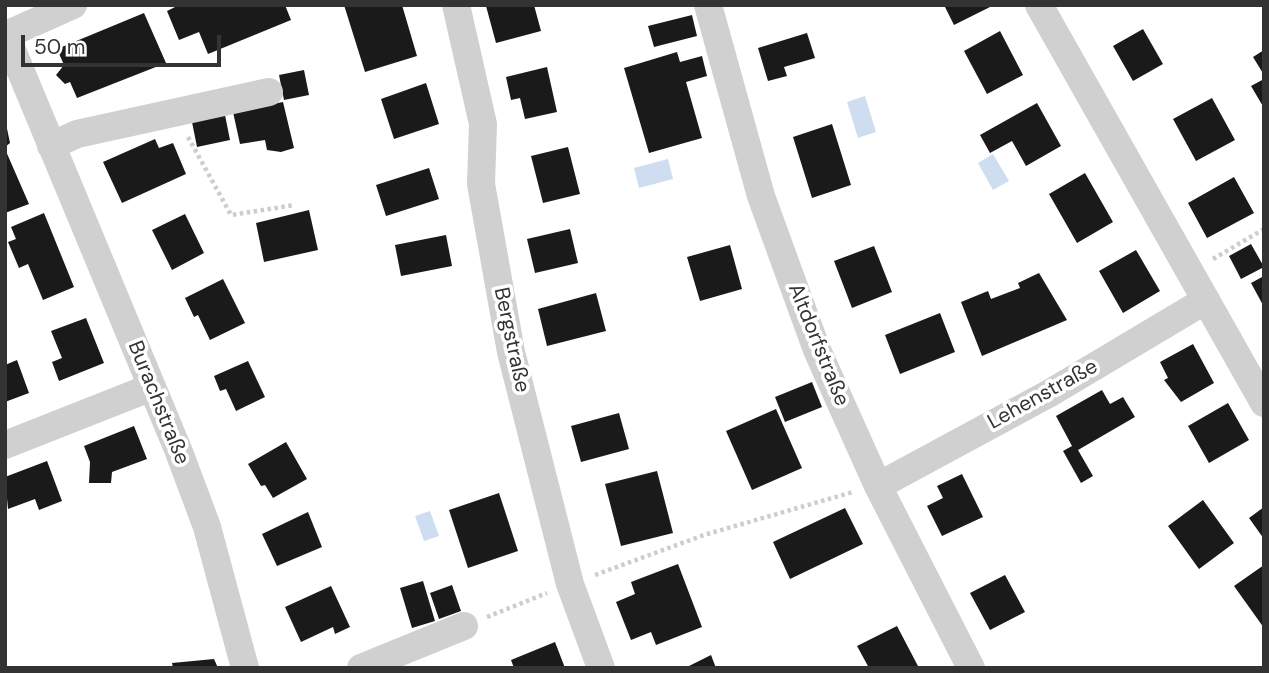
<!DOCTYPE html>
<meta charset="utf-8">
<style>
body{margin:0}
#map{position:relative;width:1269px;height:673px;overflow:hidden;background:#fff;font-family:"DM Sans",sans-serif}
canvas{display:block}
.frame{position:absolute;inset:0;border:7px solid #333;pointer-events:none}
.scale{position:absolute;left:21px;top:35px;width:200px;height:32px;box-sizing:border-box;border:4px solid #333;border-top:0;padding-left:9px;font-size:21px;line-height:24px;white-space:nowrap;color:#333;-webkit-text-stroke:5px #fff;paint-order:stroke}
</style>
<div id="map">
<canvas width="1269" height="673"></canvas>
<div class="frame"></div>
<div class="scale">50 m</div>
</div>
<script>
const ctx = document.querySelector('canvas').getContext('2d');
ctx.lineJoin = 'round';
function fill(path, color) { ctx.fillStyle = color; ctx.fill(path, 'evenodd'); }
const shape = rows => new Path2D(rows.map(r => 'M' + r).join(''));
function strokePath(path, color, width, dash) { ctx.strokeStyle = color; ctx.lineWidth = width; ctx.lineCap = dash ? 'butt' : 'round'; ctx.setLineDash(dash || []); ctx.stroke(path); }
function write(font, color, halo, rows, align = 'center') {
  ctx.font = font + ' "DM Sans",sans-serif'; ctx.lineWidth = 7; ctx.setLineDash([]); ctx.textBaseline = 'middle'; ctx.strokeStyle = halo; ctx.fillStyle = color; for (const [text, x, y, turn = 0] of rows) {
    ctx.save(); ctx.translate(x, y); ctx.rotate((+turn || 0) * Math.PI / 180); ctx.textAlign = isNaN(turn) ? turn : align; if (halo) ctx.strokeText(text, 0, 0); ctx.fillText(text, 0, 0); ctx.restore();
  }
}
fill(shape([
 [865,96,876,132,858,138,847,102],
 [993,154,1009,181,993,190,978,163],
 [668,159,673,179,639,188,634,168],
 [430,511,439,536,424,541,415,516]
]), '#ceddef');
fill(shape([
 [179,5,285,5,291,20,208,54,199,32,179,40,167,11],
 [344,5,402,5,417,56,365,72],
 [534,5,541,31,496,43,486,6],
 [944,5,990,5,990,7,954,25],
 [144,13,166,63,77,98,70,82,65,84,56,75,64,65,57,49],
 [692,15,697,36,654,47,648,26],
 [1143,29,1163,64,1133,81,1113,46],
 [1000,31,1023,75,987,94,964,51],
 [807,33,815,58,784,67,787,76,768,81,758,48],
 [1264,50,1264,75,1253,57],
 [677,52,680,62,702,56,707,76,686,82,702,138,649,153,624,68],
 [547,67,557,112,525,119,520,98,511,100,506,77],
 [304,70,309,95,284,100,279,75],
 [1264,79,1264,108,1251,86],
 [426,83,439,124,394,139,381,99],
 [1212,98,1235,140,1196,161,1173,119],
 [283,102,294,148,281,152,267,150,265,140,240,144,233,112],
 [1037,103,1061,146,1026,166,1012,141,990,153,980,135],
 [225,115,230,140,197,147,192,122],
 [5,119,10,143,5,147],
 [832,124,851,185,812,198,793,137],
 [155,139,159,148,173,143,186,174,122,203,103,162],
 [568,147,580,194,543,203,531,156],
 [5,149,29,204,5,213],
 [429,168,439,199,386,216,376,185],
 [1085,173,1113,222,1077,243,1049,194],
 [1234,177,1254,213,1207,238,1188,203],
 [309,210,318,250,264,262,256,223],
 [44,213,74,287,43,300,28,264,19,268,8,242,16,239,11,227],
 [185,214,204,253,172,270,152,230],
 [570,229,578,263,535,273,527,239],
 [446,235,452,266,401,276,395,245],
 [1251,244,1264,267,1241,279,1229,256],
 [730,245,742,289,700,301,687,257],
 [874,246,892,292,852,308,834,261],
 [1136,250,1160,291,1123,313,1099,271],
 [1039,273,1067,320,982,356,961,302,988,291,991,299,1020,288,1018,283],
 [1264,276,1264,307,1251,283],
 [223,279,245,323,210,340,198,315,194,317,185,298],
 [596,293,606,331,547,346,538,309],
 [940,313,955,352,900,374,885,335],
 [86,318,104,363,59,381,52,362,62,358,51,331],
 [1193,344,1214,383,1181,402,1164,380,1168,378,1160,362],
 [17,360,29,393,5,402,5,365],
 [248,361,265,397,236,411,226,389,220,391,214,376],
 [812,382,822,407,785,422,775,397],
 [1102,390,1110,404,1123,397,1135,417,1078,450,1093,476,1081,483,1063,451,1072,446,1056,416],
 [1228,403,1249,440,1209,463,1188,426],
 [776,409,802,468,752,490,726,431],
 [619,413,629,449,581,462,571,426],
 [134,426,147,459,112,472,111,483,89,483,90,462,84,446],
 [286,442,307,479,273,498,265,485,261,486,248,464],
 [47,461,62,501,39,510,35,499,8,509,5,477],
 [657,471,673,533,621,546,605,484],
 [962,474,983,517,942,536,927,506,943,498,937,486],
 [499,493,518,551,468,568,449,510],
 [1203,500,1234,543,1199,569,1168,526],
 [1264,507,1264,539,1249,518],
 [845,508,863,544,790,579,773,542],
 [308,512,322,547,277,566,262,534],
 [678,564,702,627,656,645,651,632,631,640,616,602,635,594,631,582],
 [1264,565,1264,628,1234,586],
 [1005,575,1025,612,990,630,970,593],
 [423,581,435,621,412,628,400,588],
 [452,585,461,611,439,619,430,593],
 [331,586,350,627,335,634,333,627,301,642,285,607],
 [897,626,919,668,869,668,857,646],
 [555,642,565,668,514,668,511,660],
 [711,655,716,668,685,668],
 [214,659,218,668,173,668,172,663]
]), '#1a1a1a');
strokePath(shape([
 [188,137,231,215,295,205],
 [1213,259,1264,229],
 [595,575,704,535,853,492],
 [487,617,547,593]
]), '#cdcdcd', 4.5, [3.5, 3.5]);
strokePath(shape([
 [456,5,483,124,481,184,511,352,570,584,601,668],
 [708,5,761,196,817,350,878,486,971,668],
 [1039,5,1264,403],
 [5,33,179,452,207,527,245,668],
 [6,35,73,5],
 [51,146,77,134,269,92],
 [5,445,152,387],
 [878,486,1050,393,1206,300],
 [361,668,464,626]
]), '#d0d0d0', 28);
write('21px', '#333', '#fff', [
 ["Bergstraße",511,340,78],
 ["Altdorfstraße",818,345,68],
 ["Lehenstraße",1043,395,-29],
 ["Burachstraße",158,403,68]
]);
</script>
